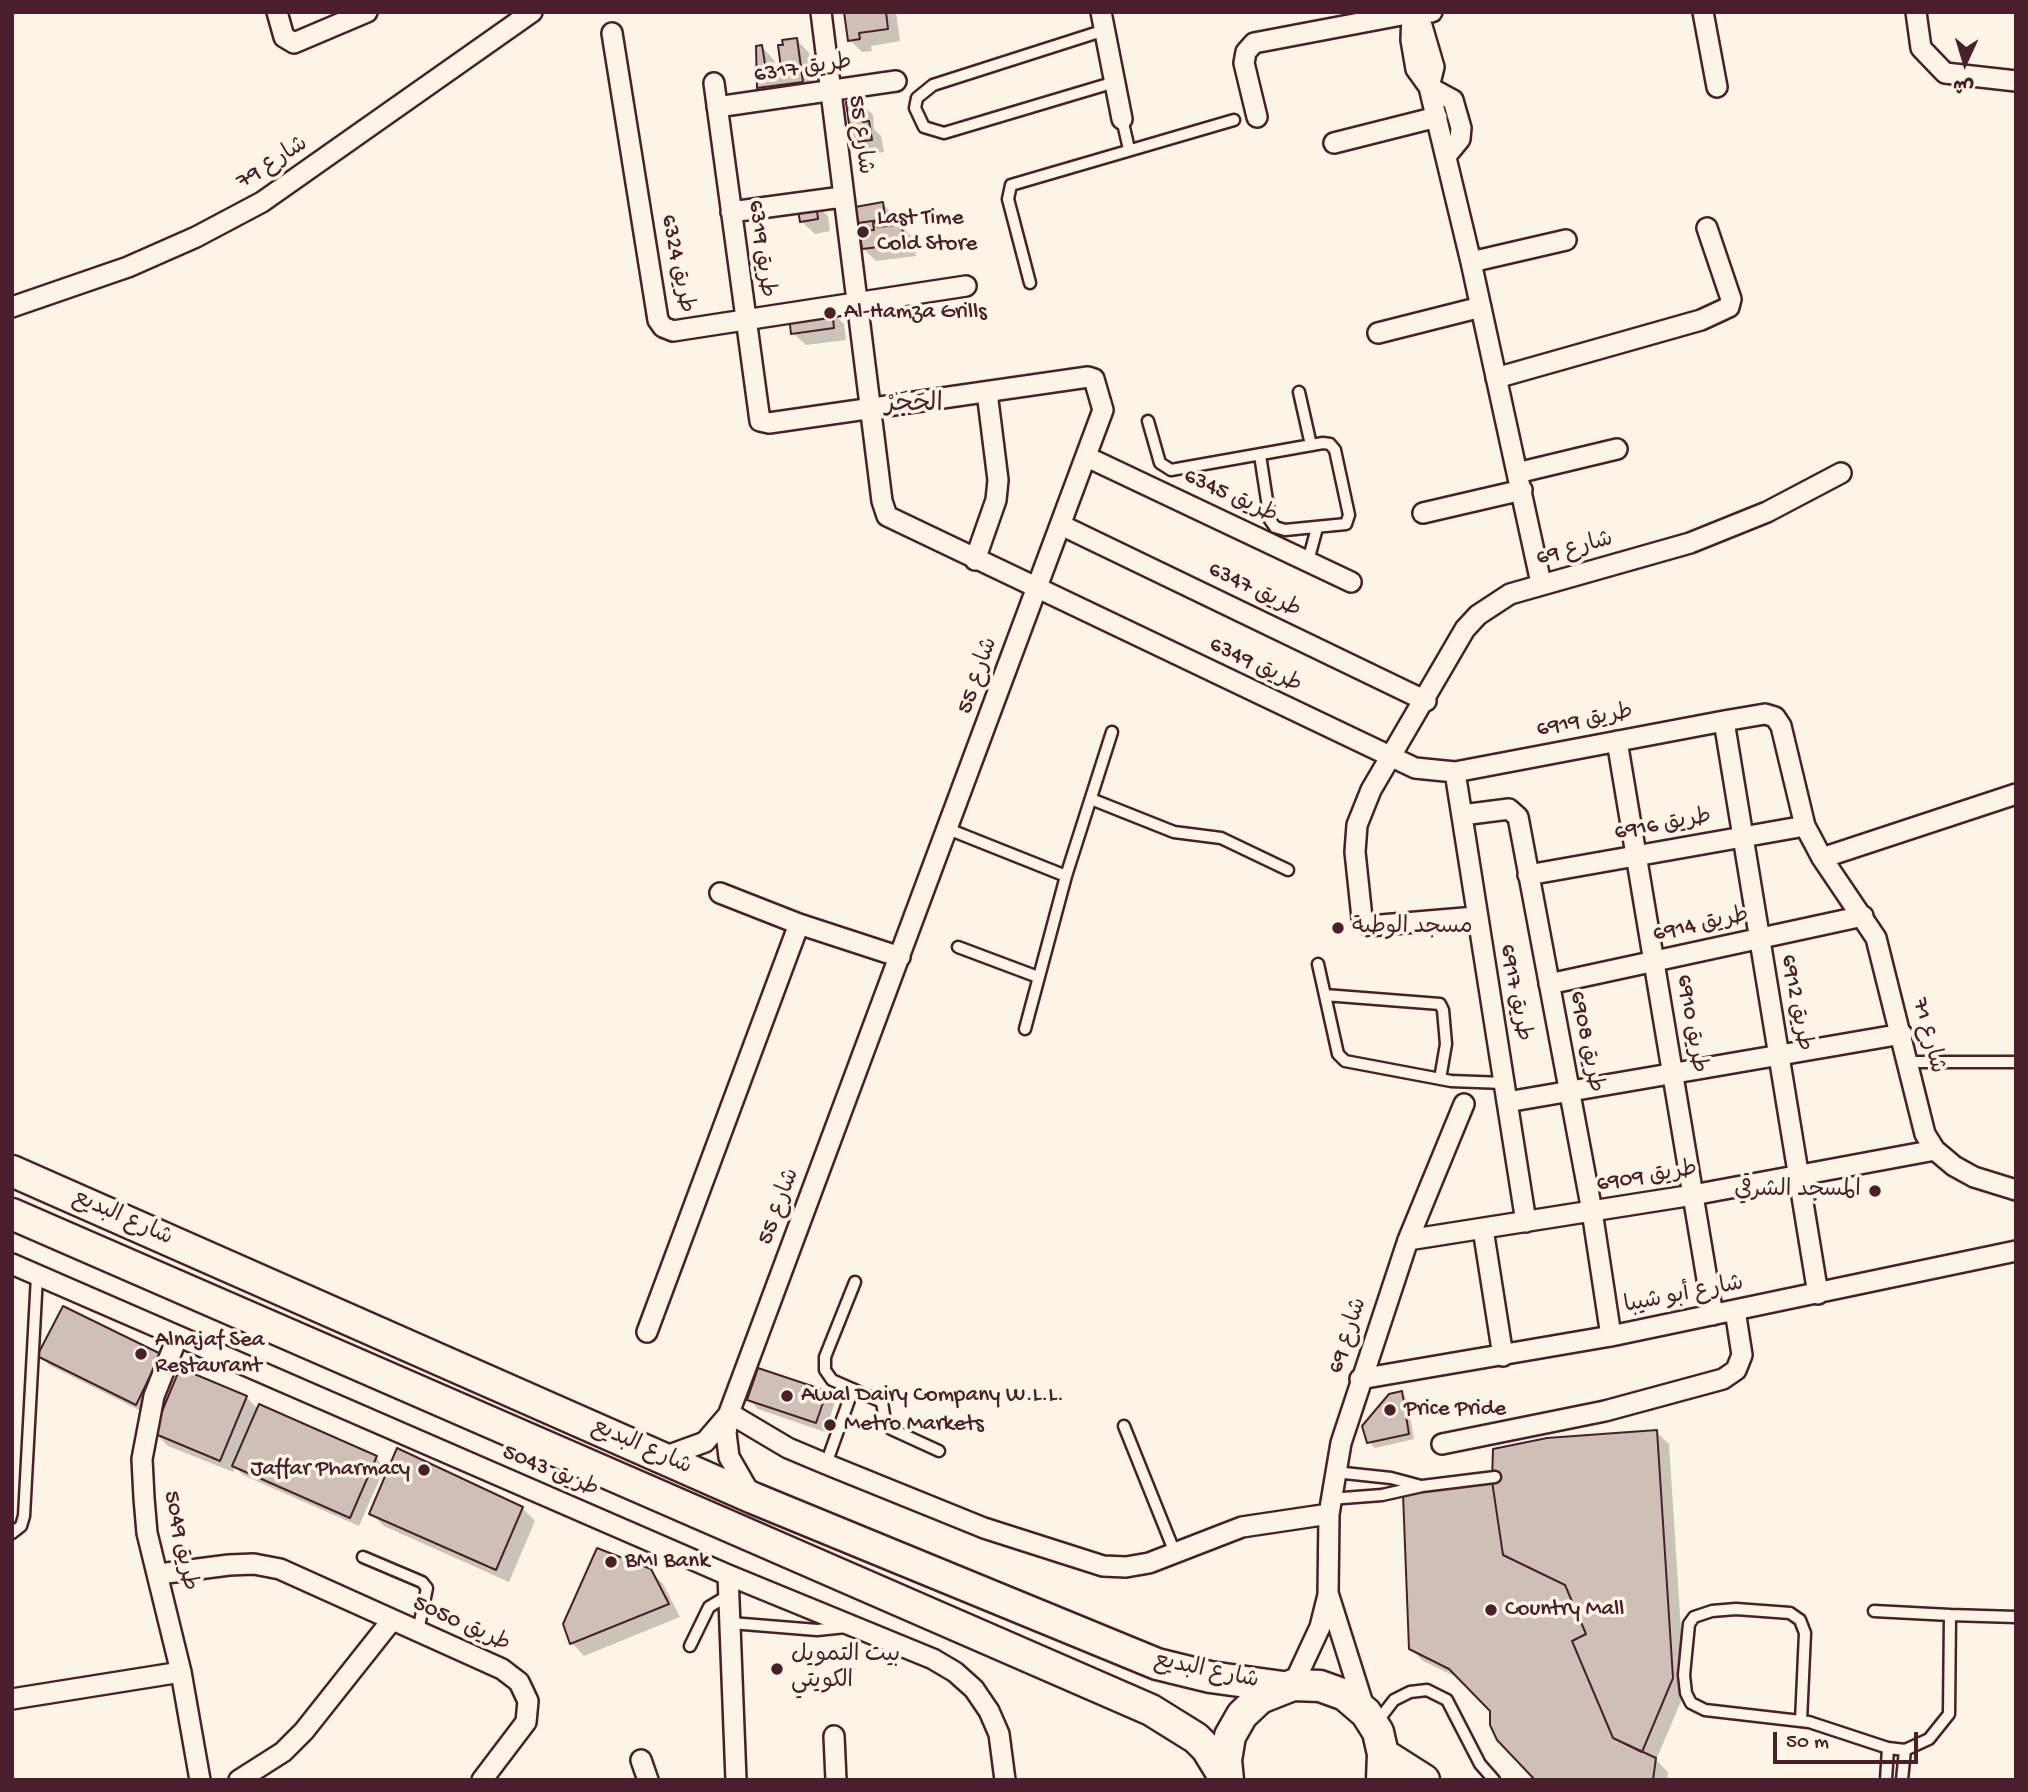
<!DOCTYPE html>
<meta charset="utf-8">
<style>
body{margin:0}
#map{position:relative;width:2028px;height:1792px;overflow:hidden;background:#fcf5e5;font-family:"Gochi Hand","Playpen Sans Arabic",sans-serif}
canvas{display:block}
.frame{position:absolute;inset:0;border:14px solid #4a1f2b;pointer-events:none}
.north{position:absolute;left:1930px;top:28px;width:70px;height:70px;-webkit-text-stroke:5px #fcf5e5;paint-order:stroke;rotate:184deg;font-size:19px;font-weight:700;line-height:28px;text-align:center;color:#4a1f2b}
.north::after{content:'';display:block;margin:auto;width:24px;height:32px;background:#4a1f2b;clip-path:polygon(50% 0,100% 100%,50% 72%,0 100%)}
.scale{position:absolute;left:1773px;top:1732px;width:145px;height:32px;box-sizing:border-box;border:4px solid #4a1f2b;border-top:0;padding-left:9px;font-size:21px;line-height:24px;white-space:nowrap;color:#4a1f2b;-webkit-text-stroke:5px #fcf5e5;paint-order:stroke}
</style>
<div id="map">
<canvas width="2028" height="1792"></canvas>
<div class="frame"></div>
<div class="north">ش</div>
<div class="scale">50 m</div>
</div>
<script>
const ctx = document.querySelector('canvas').getContext('2d');
ctx.lineJoin = 'round';
function fill(path, color) { ctx.fillStyle = color; ctx.fill(path, 'evenodd'); }
const shape = rows => new Path2D(rows.map(r => 'M' + r).join(''));
function strokePath(path, color, width, dash) { ctx.strokeStyle = color; ctx.lineWidth = width; ctx.lineCap = dash ? 'butt' : 'round'; ctx.setLineDash(dash || []); ctx.stroke(path); }
function write(font, color, halo, rows, align = 'center') {
  ctx.font = font + ' "Gochi Hand","Playpen Sans Arabic",sans-serif'; ctx.lineWidth = 7; ctx.setLineDash([]); ctx.textBaseline = 'middle'; ctx.strokeStyle = halo; ctx.fillStyle = color; for (const [text, x, y, turn = 0] of rows) {
    ctx.save(); ctx.translate(x, y); ctx.rotate((+turn || 0) * Math.PI / 180); ctx.textAlign = isNaN(turn) ? turn : align; if (halo) ctx.strokeText(text, 0, 0); ctx.fillText(text, 0, 0); ctx.restore();
  }
}
fill(shape([
 [846,12,896,12,900,41,871,46,872,51,862,52,850,40],
 [797,40,809,53,815,95,772,100,759,87,762,47,774,60,776,71,783,70],
 [860,102,873,115,874,129,881,136,884,152,859,155,846,143],
 [815,204,828,216,830,231,815,234,802,222],
 [883,204,895,217,897,227,901,226,914,239,916,256,876,261,863,248,861,228,865,228,859,222],
 [831,312,844,324,846,340,806,345,793,333],
 [160,1355,145,1413,49,1365,40,1356],
 [826,1392,835,1402,825,1432,758,1409,749,1400],
 [1401,1393,1407,1399,1414,1439,1375,1448,1369,1442],
 [246,1397,259,1410,376,1458,385,1467,359,1526,243,1475,235,1467,233,1472,168,1446,155,1433],
 [1656,1432,1669,1444,1685,1692,1656,1760,1668,1772,1667,1780,1538,1780,1491,1711,1463,1680,1423,1661,1410,1648,1494,1483],
 [522,1508,535,1521,509,1582,384,1526,371,1513],
 [650,1570,663,1584,680,1617,584,1656,572,1643,565,1624]
]), '#0003');
const building = shape([
 [844,12,886,12,888,29,859,33,860,39,848,41,844,12],
 [797,38,803,82,757,88,756,46,762,45,766,70,781,68,778,45,783,45,782,40,797,38],
 [861,101,863,122,869,121,872,140,845,143,843,132,850,131,846,102,861,101],
 [816,202,818,219,800,222,797,205,816,202],
 [883,202,886,224,880,225,879,220,858,223,855,207,883,202],
 [878,222,878,227,902,224,904,244,862,249,859,227,864,226,864,231,874,230,873,223,878,222],
 [832,310,834,328,791,334,789,316,832,310],
 [63,1306,161,1354,136,1405,37,1356,63,1306],
 [180,1368,247,1396,220,1461,153,1433,180,1368],
 [758,1368,827,1391,816,1423,747,1400,758,1368],
 [1402,1391,1409,1434,1367,1443,1362,1426,1389,1394,1402,1391],
 [259,1404,377,1456,350,1518,232,1466,259,1404],
 [1657,1430,1673,1678,1642,1752,1613,1738,1572,1641,1586,1634,1565,1585,1503,1555,1492,1481,1493,1449,1547,1438,1657,1430],
 [397,1448,523,1507,496,1570,369,1514,397,1448],
 [1492,1481,1503,1555,1565,1585,1586,1634,1572,1641,1613,1738,1656,1758,1653,1780,1535,1780,1497,1740,1490,1725,1490,1711,1449,1669,1409,1649,1403,1494,1492,1481],
 [597,1548,651,1569,669,1604,570,1644,563,1624,597,1548]
]);
fill(building, '#cfc0b7');
strokePath(building, '#4a1f2b', 2);
const lane = shape([
 [1105,30,933,85,917,98,915,108,924,127,944,133,1115,82],
 [1122,119,1129,149],
 [1030,283,1008,199,1011,185,1234,120],
 [1299,392,1311,445],
 [1148,421,1160,463,1171,470,1323,443,1330,444,1335,450,1349,515,1346,524,1285,530,1275,527,1270,520,1260,455],
 [1308,561,1317,528],
 [1091,799,1174,832,1221,838,1288,870],
 [948,829,1066,876],
 [958,947,1038,977],
 [1318,964,1338,1054,1345,1061,1451,1081,1504,1083],
 [1325,995,1440,1004,1443,1010,1446,1044,1440,1079],
 [1025,1029,1066,876,1112,732],
 [1909,1062,2016,1062],
 [855,1282,825,1357,825,1370,832,1380,882,1402,885,1421,891,1429,939,1451],
 [1124,1426,1175,1553],
 [826,1464,853,1389],
 [1335,1472,1391,1478,1421,1486],
 [1330,1499,1382,1495,1422,1486,1495,1477],
 [12,1533,21,1526,24,1516,37,1276],
 [363,1557,422,1582,427,1588,418,1631],
 [1874,1611,1950,1615],
 [731,1623,817,1630,846,1627],
 [690,1646,709,1607,729,1595],
 [1801,1721,1805,1633,1800,1620,1790,1613,1736,1609,1712,1611,1694,1617,1689,1624,1684,1675,1686,1693,1691,1703,1705,1710,1809,1722,1888,1748,1905,1750,1902,1780],
 [1377,1722,1394,1700,1410,1692,1427,1690,1447,1700,1480,1764,1494,1780],
 [1905,1750,1929,1739,1949,1714,1950,1615,2016,1617],
 [1886,1780,1888,1748]
]);
const street = shape([
 [277,12,284,37,294,43,367,12],
 [821,12,882,501,887,516,1415,768,1455,772,1724,721,1765,714,1775,717,1781,726,1805,826,1822,858,1876,938,1925,1134,1935,1150,1954,1166,1974,1177,2016,1190],
 [1101,12,1122,119],
 [1412,12,1411,40,1416,69,1429,87,1453,100,1461,128,1460,139,1446,156],
 [1703,12,1717,87],
 [1916,12,1921,48,1945,73,2016,81],
 [1412,13,1422,26,1434,67,1429,87,1471,262,1541,583],
 [612,33,658,320,663,327,673,331,966,286],
 [714,83,760,421,769,423,1088,377,1094,379,1103,410,729,1413,726,1433,729,1457,752,1497],
 [717,107,896,81],
 [1257,117,1244,63,1246,52,1254,43,1412,13,1432,12],
 [1334,143,1437,117],
 [731,212,842,197],
 [1471,262,1566,240],
 [12,307,128,267,196,237,262,202,532,12],
 [1378,333,1481,307],
 [1496,378,1701,320,1729,307,1731,299,1707,228],
 [1087,457,1351,582],
 [1517,473,1617,449],
 [1423,513,1522,490],
 [1061,525,1426,701],
 [975,560,996,500,998,480,987,392],
 [1724,721,1818,1294],
 [1617,741,1713,1315],
 [1455,772,1526,1222],
 [1462,815,1509,809,1518,817,1592,1211,1611,1336],
 [1822,858,2016,794],
 [1528,875,1805,826],
 [720,893,799,924,900,957],
 [1476,917,1369,926,1362,918,1355,852,1357,825,1371,790,1465,629,1478,615,1510,594,1690,543,1767,512,1841,473],
 [1549,984,1863,916],
 [1507,1102,1902,1034],
 [1483,1229,1503,1356],
 [1408,1240,1693,1195,1935,1150],
 [12,1264,728,1575,933,1659,955,1672,974,1689,989,1711,999,1734,1005,1780],
 [647,1332,799,924],
 [177,1338,154,1396,142,1459,144,1498,147,1533,181,1672,200,1780],
 [1360,1379,1611,1336,2016,1251],
 [729,1413,788,1448,826,1464,984,1528,1103,1566,1126,1567,1149,1563,1242,1527,1329,1514],
 [1442,1444,1605,1411,1723,1379,1736,1370,1742,1355,1735,1310],
 [661,1458,705,1442,729,1414],
 [159,1574,229,1565,254,1564,280,1569,502,1669,519,1682,528,1701,526,1722,482,1780],
 [728,1575,736,1780],
 [1329,1596,1364,1707],
 [1293,1685,1320,1627,1328,1595,1329,1514,1341,1443,1408,1240,1464,1104],
 [12,1699,181,1672],
 [834,1736,836,1780],
 [641,1760,648,1780],
 [239,1780,283,1752,304,1731,392,1620]
]);
const primary = shape([
 [12,1171,753,1498,1157,1664,1210,1677,1283,1687],
 [12,1214,1151,1710,1196,1738,1207,1749,1226,1780],
 [1383,1754,1424,1780],
 [1228,1780,1226,1760,1230,1736,1242,1715,1260,1698,1293,1685,1320,1686,1345,1695,1366,1713,1378,1732,1383,1754,1382,1780]
]);
strokePath(lane, '#4a1f2b', 15);
strokePath(street, '#4a1f2b', 24);
strokePath(primary, '#4a1f2b', 35);
strokePath(lane, '#fcf5e5', 10);
strokePath(street, '#fcf5e5', 19);
strokePath(primary, '#fcf5e5', 30);
for (const [x, y, r, color] of [
 [863,232,7,"#4a1f2b"],
 [830,313,7,"#4a1f2b"],
 [1338,928,7,"#4a1f2b"],
 [1875,1191,7,"#4a1f2b"],
 [141,1354,7,"#4a1f2b"],
 [787,1396,7,"#4a1f2b"],
 [1390,1410,7,"#4a1f2b"],
 [830,1425,7,"#4a1f2b"],
 [424,1470,7,"#4a1f2b"],
 [611,1562,7,"#4a1f2b"],
 [1491,1610,7,"#4a1f2b"],
 [777,1669,7,"#4a1f2b"]
]) { const dot = new Path2D(); dot.arc(x, y, r, 0, 2 * Math.PI); ctx.fillStyle = color; ctx.fill(dot); strokePath(dot, '#fcf5e5', 2.5); }
write('23px', '#4a1f2b', '#fcf5e5', [
 ["طريق 6317",803,70,-8],
 ["شارع 55",859,135,83],
 ["شارع 79",273,164,-32],
 ["طريق 6319",760,249,83],
 ["طريق 6324",676,264,79],
 ["طريق 6345",1230,497,25],
 ["شارع 69",1575,550,-15],
 ["طريق 6347",1254,591,26],
 ["طريق 6349",1255,666,26],
 ["شارع 55",979,676,-70],
 ["طريق 6919",1585,722,-11],
 ["طريق 6916",1663,826,-10],
 ["طريق 6914",1701,926,-12],
 ["طريق 6917",1514,993,80],
 ["طريق 6912",1795,1003,80],
 ["طريق 6910",1690,1024,81],
 ["شارع 71",1927,1036,76],
 ["طريق 6908",1585,1042,79],
 ["طريق 6909",1647,1178,-9],
 ["شارع 55",780,1207,-69],
 ["شارع البديع",122,1219,24],
 ["شارع أبو شيبا",1684,1296,-11],
 ["شارع 69",1349,1336,-71],
 ["شارع البديع",641,1448,24],
 ["طريق 5043",550,1472,23],
 ["طريق 5049",179,1541,79],
 ["طريق 5050",461,1625,25],
 ["شارع البديع",1206,1672,12]
]);
write('23px', '#4a1f2b', '#fcf5e5', [
 ["Last Time",877,219],
 ["Cold Store",877,245],
 ["Al-Hamza Grills",844,313],
 ["مسجد الوطية",1352,928],
 ["المسجد الشرقي",1861,1191,"right"],
 ["Alnajaf Sea",155,1341],
 ["Restaurant",155,1367],
 ["Awal Dairy Company W.L.L.",801,1396],
 ["Price Pride",1404,1410],
 ["Metro Markets",844,1425],
 ["Jaffar Pharmacy",410,1470,"right"],
 ["BMI Bank",625,1562],
 ["Country Mall",1505,1610],
 ["بيت التمويل",791,1656],
 ["الكويتي",791,1682]
], 'left');
write('26px', '#4a1f2b', '#fcf5e5', [
 ["الحَجَرْ",914,406]
]);
</script>
